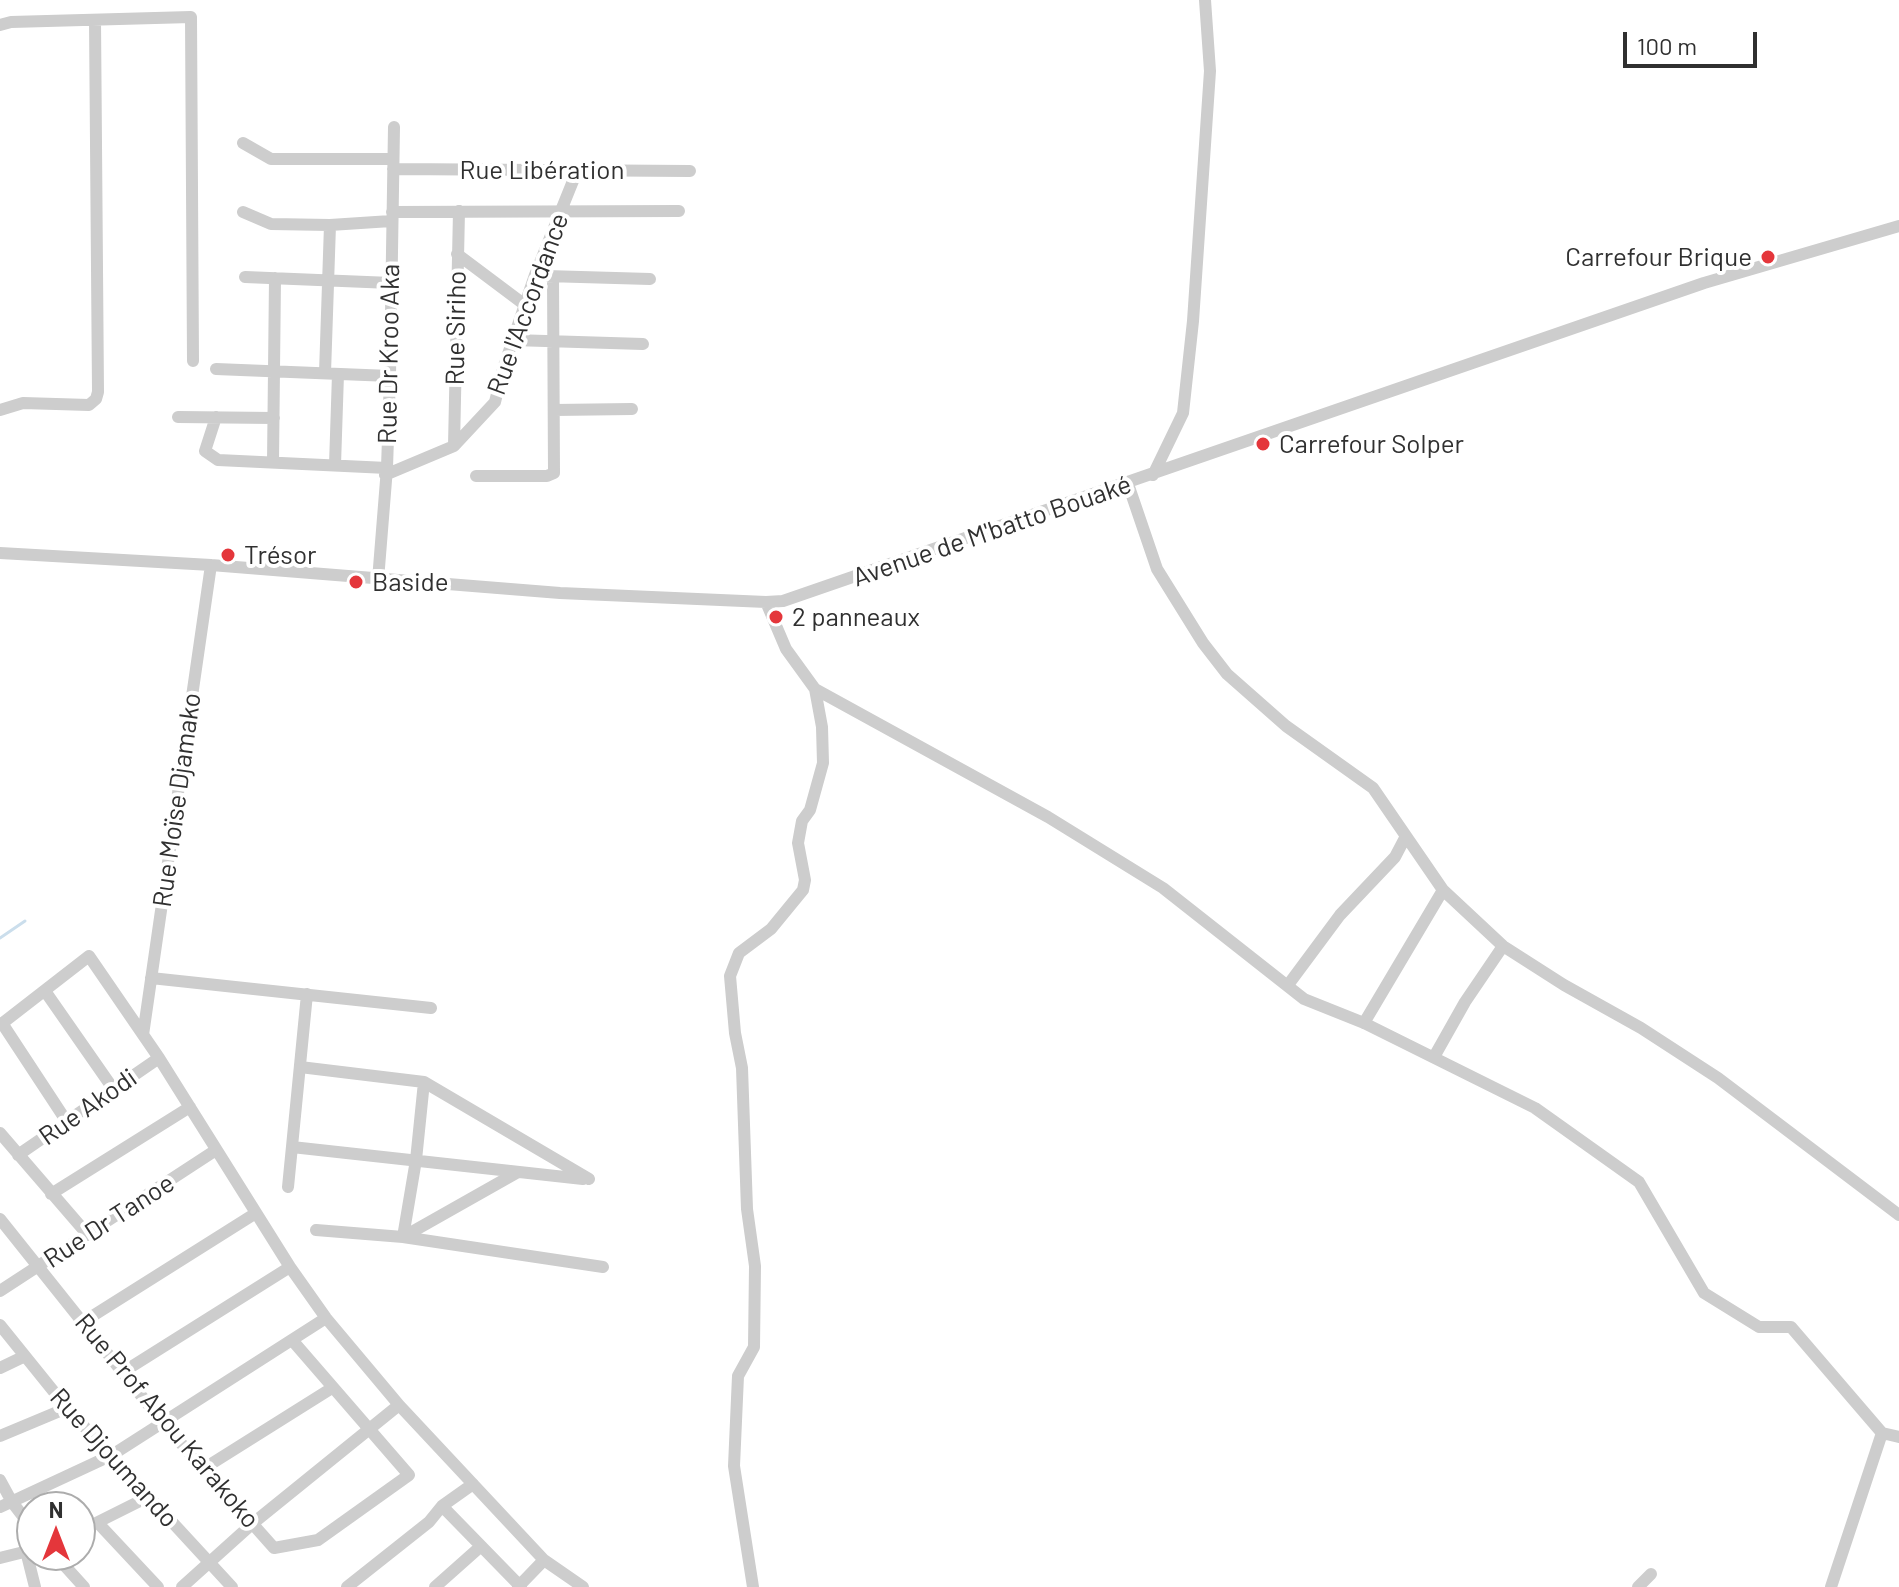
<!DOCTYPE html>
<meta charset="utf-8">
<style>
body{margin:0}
#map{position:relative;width:1899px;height:1587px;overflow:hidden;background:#fff;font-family:Barlow,sans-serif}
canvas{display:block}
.north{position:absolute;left:16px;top:1491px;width:80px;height:80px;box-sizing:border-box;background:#fff;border:2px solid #acacac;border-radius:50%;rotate:0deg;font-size:22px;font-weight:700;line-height:32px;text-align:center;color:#303030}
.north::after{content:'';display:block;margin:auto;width:28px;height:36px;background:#e4363b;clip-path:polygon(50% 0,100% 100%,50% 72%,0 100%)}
.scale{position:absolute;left:1623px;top:32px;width:134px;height:36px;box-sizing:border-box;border:4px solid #303030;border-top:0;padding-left:10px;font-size:24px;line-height:28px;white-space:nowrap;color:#303030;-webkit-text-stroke:6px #fff;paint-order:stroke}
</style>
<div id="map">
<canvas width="1899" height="1587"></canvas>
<div class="north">N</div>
<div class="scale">100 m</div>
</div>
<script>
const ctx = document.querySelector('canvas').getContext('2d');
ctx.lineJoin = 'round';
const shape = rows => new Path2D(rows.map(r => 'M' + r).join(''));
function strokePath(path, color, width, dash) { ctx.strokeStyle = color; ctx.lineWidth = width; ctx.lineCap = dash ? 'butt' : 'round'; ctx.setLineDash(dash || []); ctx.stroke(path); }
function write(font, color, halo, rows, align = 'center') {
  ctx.font = font + ' Barlow,sans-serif'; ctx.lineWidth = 8; ctx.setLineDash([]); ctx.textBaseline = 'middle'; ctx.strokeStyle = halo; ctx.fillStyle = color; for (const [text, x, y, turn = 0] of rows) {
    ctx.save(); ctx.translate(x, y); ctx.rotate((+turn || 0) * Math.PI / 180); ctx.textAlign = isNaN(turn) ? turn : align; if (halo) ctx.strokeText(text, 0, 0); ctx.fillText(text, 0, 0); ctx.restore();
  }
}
strokePath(shape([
 [0,938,25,921]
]), '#cbdeec', 3);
strokePath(shape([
 [0,25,11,22,191,17,193,361],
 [243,143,271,159,393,159],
 [393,169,690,171],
 [243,212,271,224,330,225,391,221],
 [392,212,679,211],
 [457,254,525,305],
 [546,276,650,279],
 [245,277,391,283],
 [513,340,643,344],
 [216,369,390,376],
 [325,373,330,225],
 [0,410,23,403,89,405,96,399,98,392,95,20],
 [554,410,632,409],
 [178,417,274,418],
 [216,417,205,451,218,460,387,468],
 [454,446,459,211],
 [273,462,275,278],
 [335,465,338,374],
 [385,475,454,446,495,402,503,369,535,275,577,171],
 [1153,475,1183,413,1193,321,1210,71,1205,0],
 [476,476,547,476,554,473,553,276],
 [1128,484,1157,569,1203,643,1227,674,1286,726,1373,788,1443,890,1503,946,1564,985,1641,1028,1718,1078,1899,1215],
 [0,553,211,565,560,593,766,602,783,601,1704,283,1899,226],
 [378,580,387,468,390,376,394,127],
 [766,602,786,649,815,689,1048,817,1163,888,1304,999,1364,1023,1535,1108,1639,1182,1704,1293,1759,1327,1791,1327,1882,1433,1899,1437],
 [151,978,431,1008],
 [1288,985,1340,915,1395,857,1406,836],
 [45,991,114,1090],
 [2,1023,67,1122],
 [1364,1023,1443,890],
 [0,1025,89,956,159,1058,290,1267,326,1318,399,1405,544,1560,583,1587],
 [143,1035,211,565],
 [1434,1057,1465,1002,1503,946],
 [300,1067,424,1082,589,1179],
 [0,1133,88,1235],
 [292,1147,583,1179],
 [18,1155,159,1058],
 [288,1187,307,994],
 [51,1194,190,1107],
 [0,1219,163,1423,274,1548,318,1540,409,1475,292,1340],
 [316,1230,403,1237,603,1267],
 [403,1237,416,1160,424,1082],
 [403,1237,518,1172],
 [0,1291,216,1150],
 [83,1322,256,1213],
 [0,1325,67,1408,232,1587],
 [0,1368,25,1356],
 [123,1372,290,1267],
 [0,1436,67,1408],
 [203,1469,332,1388],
 [0,1480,12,1502,32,1528],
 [442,1506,521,1587],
 [0,1507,112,1455,326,1318],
 [98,1523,158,1587],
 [80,1531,150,1496],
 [26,1551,35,1587],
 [55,1555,84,1587],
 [0,1558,32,1550],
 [182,1587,252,1524,399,1405],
 [347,1587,429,1522,442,1506,473,1484],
 [435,1587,480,1547],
 [518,1587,544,1560],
 [753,1587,734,1466,738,1376,754,1347,755,1266,747,1209,742,1068,735,1033,730,976,739,953,771,929,803,890,805,880,798,843,802,821,810,810,823,763,822,727,815,689],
 [1638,1587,1651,1574],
 [1831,1587,1882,1433]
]), '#cdcdcd', 12);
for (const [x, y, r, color] of [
 [1768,257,8,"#e4363b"],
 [1263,444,8,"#e4363b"],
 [228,555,8,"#e4363b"],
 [356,582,8,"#e4363b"],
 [776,617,8,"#e4363b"]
]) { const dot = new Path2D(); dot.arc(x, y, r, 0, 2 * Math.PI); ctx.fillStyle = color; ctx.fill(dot); strokePath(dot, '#fff', 3); }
write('26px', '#303030', '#fff', [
 ["Rue Libération",542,170],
 ["Rue l'Accordance",528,304,-70],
 ["Rue Siriho",456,328,-89],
 ["Rue Dr Kroo Aka",389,354,-89],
 ["Avenue de M'batto Bouaké",992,531,-19],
 ["Rue Moïse Djamako",177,800,-82],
 ["Rue Akodi",88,1107,-35],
 ["Rue Dr Tanoe",109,1221,-33],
 ["Rue Prof Abou Karakoko",167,1421,50],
 ["Rue Djoumando",114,1458,48]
]);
write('26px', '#303030', '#fff', [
 ["Carrefour Brique",1752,257,"right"],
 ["Carrefour Solper",1279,444],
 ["Trésor",244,555],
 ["Baside",372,582],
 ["2 panneaux",792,617]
], 'left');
</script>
